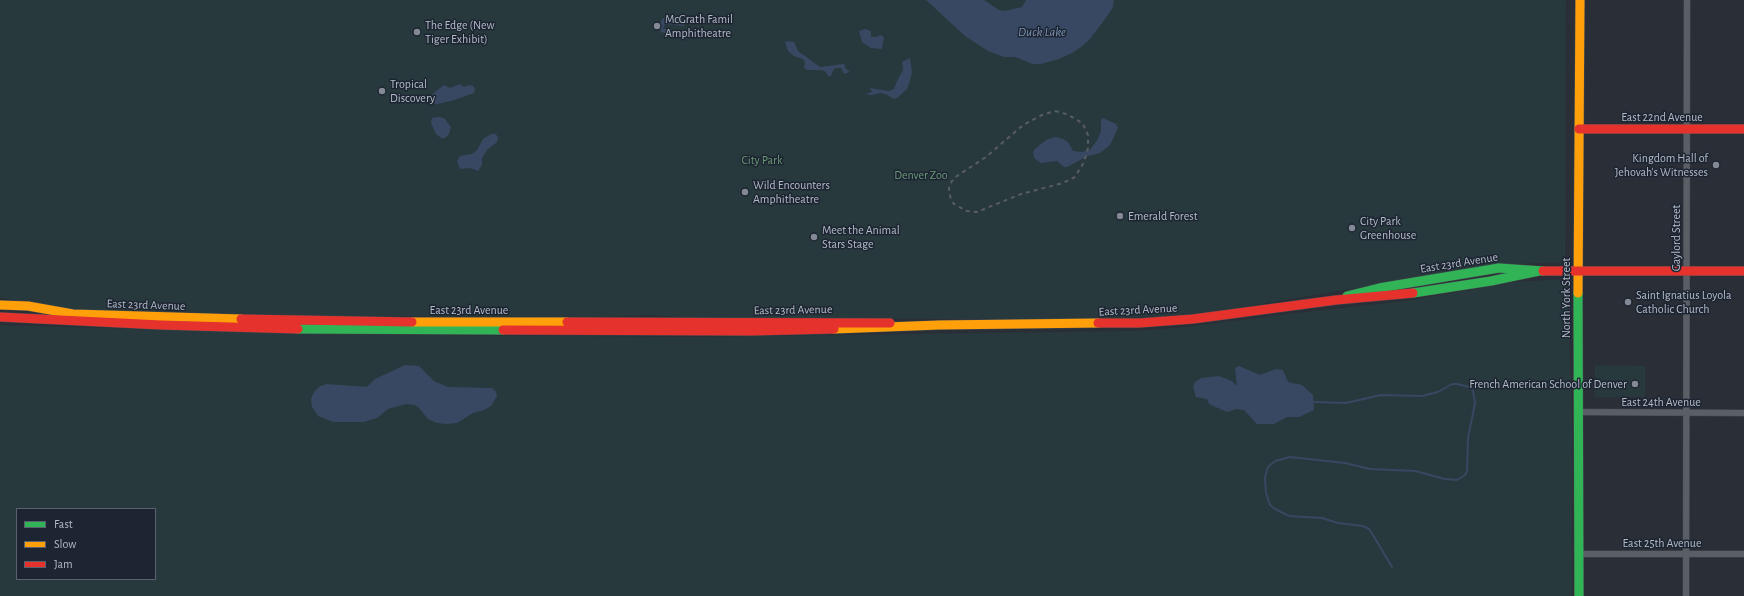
<!DOCTYPE html>
<style>
body{margin:0}
#map{position:relative;width:1744px;height:596px;overflow:hidden;background:#2a2f37;font-family:"Alegreya Sans",sans-serif}
canvas{display:block}
.legend{position:absolute;left:16px;top:508px;width:140px;height:72px;box-sizing:border-box;background:#1d2532;border:1px solid #59616e;margin:0;padding:5px 7px;list-style:none;font-size:12px;color:#b4bbc8}
.legend li{display:flex;align-items:center;gap:8px;height:20px}
.legend b{width:20px;border:1px solid #59616e}
</style>
<div id="map">
<canvas width="1744" height="596"></canvas>
<ul class="legend">
<li><b style="height:5px;background:#30b455"></b>Fast</li>
<li><b style="height:5px;background:#ff9f0a"></b>Slow</li>
<li><b style="height:5px;background:#e5322d"></b>Jam</li>
</ul>
</div>
<script>
const ctx = document.querySelector('canvas').getContext('2d');
ctx.lineJoin = 'round';
function fill(path, color) { ctx.fillStyle = color; ctx.fill(path, 'evenodd'); }
const shape = rows => new Path2D(rows.map(r => 'M' + r).join(''));
function strokePath(path, color, width, dash) { ctx.strokeStyle = color; ctx.lineWidth = width; ctx.lineCap = dash ? 'butt' : 'round'; ctx.setLineDash(dash || []); ctx.stroke(path); }
function write(font, color, halo, rows, align = 'center') {
  ctx.font = font + ' "Alegreya Sans",sans-serif'; ctx.lineWidth = 3; ctx.setLineDash([]); ctx.textBaseline = 'middle'; ctx.strokeStyle = halo; ctx.fillStyle = color; for (const [text, x, y, turn = 0] of rows) {
    ctx.save(); ctx.translate(x, y); ctx.rotate((+turn || 0) * Math.PI / 180); ctx.textAlign = isNaN(turn) ? turn : align; if (halo) ctx.strokeText(text, 0, 0); ctx.fillText(text, 0, 0); ctx.restore();
  }
}
fill(shape([
 [0,0,1566,0,1565,262,1493,265,1242,307,1183,315,1127,318,1027,320,850,318,746,321,648,315,606,317,334,316,78,310,0,298],
 [1567,279,1572,407,1572,596,0,596,0,325,314,334,690,337,1134,331,1185,327,1296,313,1405,301,1516,282],
 [17,509,155,509,155,579,17,579],
 [1595,365,1645,366,1645,397,1595,397]
]), '#27393d');
fill(shape([
 [926,0,984,0,999,10,1005,11,1022,7,1026,0,1114,0,1113,7,1108,15,1090,39,1081,47,1072,53,1059,59,1041,64,1033,64,1015,57,1004,57,988,51,965,36],
 [669,15,674,19,678,18,685,23,684,26,666,24,664,26,663,29,682,31,682,37,661,32,660,24,662,19],
 [865,29,871,31,871,37,876,37,881,35,884,37,882,49,871,48,862,42,859,31],
 [787,41,794,42,798,51,820,67,843,64,845,65,845,68,850,72,844,74,841,68,837,68,834,69,831,76,828,76,826,72,822,70,807,70,804,68,805,63,803,59,794,56,788,51,785,42],
 [910,58,912,72,910,81,907,89,897,98,893,99,888,95,880,93,872,95,865,94,872,92,870,88,889,91,894,89,897,81,903,70,902,62],
 [460,84,464,87,469,85,473,86,475,89,474,93,451,101,437,104,432,103,430,100,430,96,444,85,450,88],
 [438,117,444,118,451,127,449,134,445,138,441,138,436,134,431,123,432,118],
 [1103,118,1116,124,1118,128,1110,145,1100,153,1088,156,1067,167,1064,167,1057,161,1041,163,1034,158,1033,152,1035,149,1046,140,1055,137,1063,139,1068,142,1073,151,1081,152,1090,150,1098,139,1101,131,1101,120],
 [491,134,496,134,498,138,497,142,487,150,482,158,482,165,478,171,470,168,460,169,457,161,460,156,472,154,477,150,483,139],
 [405,365,419,366,434,381,448,387,492,388,496,392,497,396,491,406,484,410,473,413,457,423,447,424,437,423,428,419,419,408,415,405,406,404,388,409,377,418,364,422,333,422,318,416,312,407,311,399,314,392,319,387,326,384,367,387,375,379],
 [1239,366,1260,375,1276,369,1283,370,1288,382,1302,385,1313,395,1314,410,1299,417,1287,417,1274,424,1257,424,1244,410,1237,409,1227,412,1209,404,1207,399,1196,397,1193,387,1195,382,1201,378,1219,376,1232,381,1237,386,1235,368]
]), '#384862');
strokePath(shape([
 [1314,402,1346,403,1381,395,1422,396,1438,392,1452,384,1457,384,1469,387,1473,391,1475,403,1468,438,1467,471,1465,475,1457,480,1445,479,1415,471,1370,469,1345,463,1290,457,1275,461,1268,467,1265,477,1266,493,1270,505,1275,509,1289,516,1322,518,1338,523,1363,526,1369,529,1373,535,1392,567]
]), '#384862', 2);
const street = shape([
 [1578,412,1744,413],
 [1579,554,1744,554],
 [1686,596,1687,0]
]);
const fast = shape([
 [1413,293,1491,281,1539,271],
 [1578,293,1579,596],
 [1347,296,1379,288,1499,268,1543,271],
 [298,329,503,330]
]);
const slow = shape([
 [1578,293,1580,0],
 [0,305,28,306,73,314,241,319],
 [412,322,567,322],
 [834,329,939,325,1098,323]
]);
const jam = shape([
 [1579,129,1744,129],
 [1543,271,1744,271],
 [0,317,161,325,298,329],
 [241,319,412,322],
 [567,322,890,323],
 [1098,323,1139,323,1193,319,1336,300,1413,293],
 [503,330,751,331,834,329]
]);
strokePath(street, '#464a50', 7);
strokePath(fast, '#464a50', 10);
strokePath(slow, '#464a50', 10);
strokePath(jam, '#464a50', 10);
strokePath(street, '#5a5e65', 6);
strokePath(fast, '#30b455', 9);
strokePath(slow, '#ff9f0a', 9);
strokePath(jam, '#e5322d', 9);
strokePath(shape([
 [1055,111,1066,114,1076,119,1083,124,1088,135,1088,148,1084,162,1075,177,1063,183,1021,194,977,212,967,211,954,204,951,200,949,191,949,186,954,178,986,157,1023,125,1042,115,1055,111]
]), '#585c63', 2, [4, 4]);
for (const [x, y, r, color] of [
 [657,26,4,"#848a95"],
 [417,32,4,"#848a95"],
 [382,91,4,"#848a95"],
 [1716,165,4,"#848a95"],
 [745,192,4,"#848a95"],
 [1120,216,4,"#848a95"],
 [1352,228,4,"#848a95"],
 [814,237,4,"#848a95"],
 [1628,302,4,"#848a95"],
 [1635,384,4,"#848a95"]
]) { const dot = new Path2D(); dot.arc(x, y, r, 0, 2 * Math.PI); ctx.fillStyle = color; ctx.fill(dot); strokePath(dot, '#1d2532', 1.5); }
write('12px', '#b4bbc8', '#1d2532', [
 ["McGrath Famil",665,19],
 ["Amphitheatre",665,33],
 ["The Edge (New",425,25],
 ["Tiger Exhibit)",425,39],
 ["Tropical",390,84],
 ["Discovery",390,98],
 ["Kingdom Hall of",1708,158,"right"],
 ["Jehovah's Witnesses",1708,172,"right"],
 ["Wild Encounters",753,185],
 ["Amphitheatre",753,199],
 ["Emerald Forest",1128,216],
 ["City Park",1360,221],
 ["Greenhouse",1360,235],
 ["Meet the Animal",822,230],
 ["Stars Stage",822,244],
 ["Saint Ignatius Loyola",1636,295],
 ["Catholic Church",1636,309],
 ["French American School of Denver",1627,384,"right"]
], 'left');
write('12px', '#b4bbc8', '#1d2532', [
 ["East 22nd Avenue",1662,117],
 ["Gaylord Street",1676,238,-90],
 ["East 23rd Avenue",1459,263,-9],
 ["North York Street",1566,298,-90],
 ["East 23rd Avenue",146,305,2],
 ["East 23rd Avenue",469,310],
 ["East 23rd Avenue",793,310,-1],
 ["East 23rd Avenue",1138,310,-3],
 ["East 24th Avenue",1661,402],
 ["East 25th Avenue",1662,543]
]);
write('12px', '#6b9976', '#1d2532', [
 ["City Park",762,160],
 ["Denver Zoo",921,175]
]);
write('italic 13px', '#7c91b0', '#1d2532', [
 ["Duck Lake",1042,32]
]);
</script>
